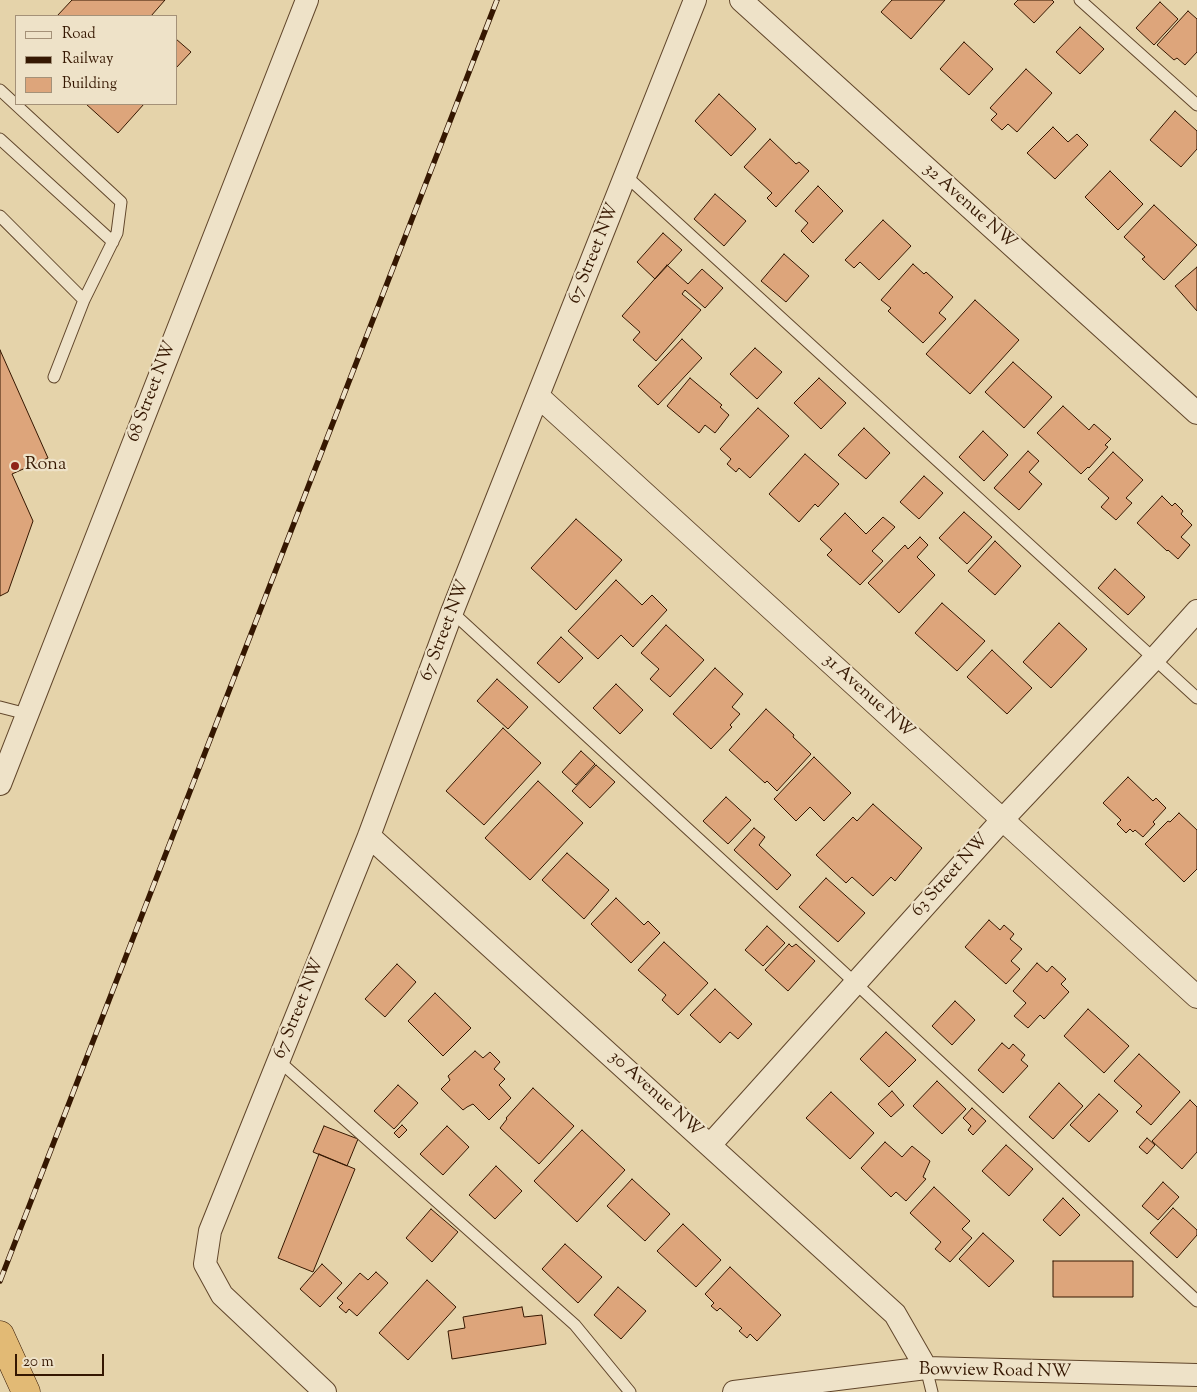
<!DOCTYPE html>
<style>
body{margin:0}
#map{position:relative;width:1197px;height:1392px;overflow:hidden;background:#e5d3aa;font-family:"Sorts Mill Goudy",serif}
canvas{display:block}
.legend{position:absolute;left:15px;top:15px;width:162px;height:90px;box-sizing:border-box;background:#eee2c8;border:1px solid #a49178;margin:0;padding:6px 9px;list-style:none;font-size:15px;color:#351701}
.legend li{display:flex;align-items:center;gap:10px;height:25px}
.legend b{width:25px;border:1px solid #a49178}
.scale{position:absolute;left:15px;top:1354px;width:89px;height:22px;box-sizing:border-box;border:2px solid #351701;border-top:0;padding-left:6px;font-size:15px;line-height:18px;white-space:nowrap;color:#351701;-webkit-text-stroke:4px #eee2c8;paint-order:stroke}
</style>
<div id="map">
<canvas width="1197" height="1392"></canvas>
<ul class="legend">
<li><b style="height:6px;background:#eee2c8"></b>Road</li>
<li><b style="height:6px;background:#351701"></b>Railway</li>
<li><b style="height:14px;background:#dda57b"></b>Building</li>
</ul>
<div class="scale">20 m</div>
</div>
<script>
const ctx = document.querySelector('canvas').getContext('2d');
ctx.lineJoin = 'round';
function fill(path, color) { ctx.fillStyle = color; ctx.fill(path, 'evenodd'); }
const shape = rows => new Path2D(rows.map(r => 'M' + r).join(''));
function strokePath(path, color, width, dash) { ctx.strokeStyle = color; ctx.lineWidth = width; ctx.lineCap = dash ? 'butt' : 'round'; ctx.setLineDash(dash || []); ctx.stroke(path); }
function write(font, color, halo, rows, align = 'center') {
  ctx.font = font + ' "Sorts Mill Goudy",serif'; ctx.lineWidth = 4.5; ctx.setLineDash([]); ctx.textBaseline = 'middle'; ctx.strokeStyle = halo; ctx.fillStyle = color; for (const [text, x, y, turn = 0] of rows) {
    ctx.save(); ctx.translate(x, y); ctx.rotate((+turn || 0) * Math.PI / 180); ctx.textAlign = isNaN(turn) ? turn : align; if (halo) ctx.strokeText(text, 0, 0); ctx.fillText(text, 0, 0); ctx.restore();
  }
}
const building = shape([
 [72,0,165,0,151,16,57,16,72,0],
 [892,0,945,0,911,39,881,12,892,0],
 [1018,0,1052,0,1054,2,1034,23,1014,4,1018,0],
 [1160,2,1178,19,1154,45,1136,28,1160,2],
 [1188,11,1197,19,1197,52,1185,65,1177,58,1174,60,1157,45,1188,11],
 [1080,27,1104,49,1080,74,1056,52,1080,27],
 [176,39,191,52,176,68,176,39],
 [964,42,993,69,969,95,940,69,964,42],
 [1026,69,1052,93,1017,132,1008,124,1002,130,991,120,997,114,990,108,1026,69],
 [719,94,756,129,731,156,695,121,719,94],
 [86,104,144,104,118,133,86,104],
 [1175,111,1197,131,1197,149,1181,167,1150,140,1175,111],
 [1053,127,1068,142,1077,134,1088,145,1055,179,1027,153,1053,127],
 [770,139,796,164,799,162,809,171,776,207,767,198,772,193,744,167,770,139],
 [1110,171,1143,204,1118,230,1085,197,1110,171],
 [818,186,843,211,813,243,801,231,808,223,795,211,818,186],
 [715,194,746,221,724,246,694,219,715,194],
 [1154,205,1197,245,1164,280,1142,259,1145,257,1124,237,1154,205],
 [883,220,911,246,879,280,860,262,854,268,845,260,883,220],
 [663,233,682,250,655,279,637,262,663,233],
 [784,254,809,276,786,302,761,281,784,254],
 [913,264,924,274,926,272,953,297,939,313,946,319,923,343,888,311,891,308,881,300,913,264],
 [667,265,688,284,702,269,723,288,705,308,685,290,682,294,701,310,656,361,633,340,640,332,622,316,667,265],
 [1197,267,1197,311,1175,286,1197,267],
 [975,300,1019,340,970,394,926,354,975,300],
 [682,339,702,358,658,405,638,386,682,339],
 [755,348,782,372,757,399,730,374,755,348],
 [0,350,48,458,12,474,33,521,8,592,0,596,0,350],
 [1013,362,1052,397,1024,428,985,392,1013,362],
 [690,378,722,405,720,407,729,415,715,433,705,425,699,433,667,406,690,378],
 [819,378,846,403,821,429,794,403,819,378],
 [1063,406,1089,430,1094,424,1111,439,1105,445,1108,447,1089,468,1088,467,1081,474,1037,433,1063,406],
 [758,408,789,436,750,478,739,468,736,472,727,464,731,459,720,449,758,408],
 [864,428,890,453,866,479,838,455,864,428],
 [983,431,1008,455,984,481,959,457,983,431],
 [1028,451,1039,461,1029,472,1042,484,1019,510,994,488,1028,451],
 [1113,452,1143,480,1126,498,1132,503,1116,520,1101,507,1109,498,1088,479,1113,452],
 [805,454,839,484,818,507,815,504,799,522,769,494,805,454],
 [924,476,943,493,919,519,900,502,924,476],
 [1162,496,1172,506,1175,503,1183,511,1181,514,1192,525,1181,537,1190,545,1178,559,1168,550,1167,551,1137,523,1162,496],
 [964,512,992,537,967,564,939,538,964,512],
 [845,513,866,534,883,517,895,527,872,551,883,561,860,585,827,555,832,550,820,539,845,513],
 [576,519,622,560,576,610,531,568,576,519],
 [920,537,928,545,917,557,935,575,899,613,868,583,905,545,908,549,920,537],
 [995,541,1021,566,995,595,968,571,995,541],
 [1115,569,1145,597,1128,615,1098,588,1115,569],
 [616,580,642,605,652,595,667,610,633,647,621,635,598,659,568,631,616,580],
 [942,603,985,641,957,671,915,633,942,603],
 [1059,623,1087,649,1051,688,1023,662,1059,623],
 [666,625,704,660,670,697,650,679,659,669,641,653,666,625],
 [561,637,583,658,559,683,537,663,561,637],
 [992,650,1032,688,1007,714,967,677,992,650],
 [715,668,743,694,732,707,740,714,730,725,732,727,711,749,673,714,715,668],
 [497,679,528,707,508,729,477,701,497,679],
 [616,684,643,710,620,734,593,708,616,684],
 [766,709,794,735,793,737,811,754,777,791,767,781,765,783,729,750,766,709],
 [503,728,541,763,484,825,446,791,503,728],
 [581,751,595,764,576,785,562,772,581,751],
 [814,757,851,793,824,821,810,807,796,821,774,799,814,757],
 [596,765,615,782,590,808,572,791,596,765],
 [1128,777,1153,801,1156,798,1166,808,1153,822,1155,824,1143,837,1135,830,1133,832,1130,829,1126,833,1117,824,1121,820,1103,803,1128,777],
 [538,781,583,823,530,880,485,838,538,781],
 [726,797,751,820,728,844,703,821,726,797],
 [873,804,922,848,895,881,891,877,873,896,852,877,846,883,816,855,853,817,857,821,873,804],
 [1179,813,1197,830,1197,869,1184,882,1145,844,1168,821,1170,822,1179,813],
 [754,828,765,837,759,845,791,875,777,890,734,850,754,828],
 [567,853,609,890,584,919,542,880,567,853],
 [826,878,865,913,838,942,799,907,826,878],
 [616,898,644,925,648,921,660,933,631,963,591,924,616,898],
 [989,920,1000,930,1004,925,1014,934,1010,939,1022,949,1011,961,1020,969,1006,984,965,947,989,920],
 [767,926,785,943,763,966,745,950,767,926],
 [664,942,708,983,678,1015,662,1000,666,995,638,970,664,942],
 [789,944,792,947,796,944,815,961,788,991,765,970,789,944],
 [1037,963,1047,972,1052,966,1066,979,1061,984,1069,992,1044,1019,1040,1015,1028,1028,1014,1016,1026,1003,1013,991,1037,963],
 [397,964,416,982,385,1017,365,999,397,964],
 [715,989,752,1024,738,1039,730,1032,720,1043,690,1015,715,989],
 [435,993,471,1028,443,1056,408,1021,435,993],
 [955,1001,975,1020,952,1045,932,1026,955,1001],
 [1088,1009,1129,1046,1104,1073,1064,1036,1088,1009],
 [886,1032,916,1060,889,1087,860,1059,886,1032],
 [1002,1043,1009,1049,1013,1044,1025,1055,1021,1060,1028,1066,1003,1093,978,1070,1002,1043],
 [475,1051,483,1058,490,1052,500,1062,494,1069,505,1079,499,1085,511,1098,489,1120,473,1104,467,1107,463,1110,441,1089,450,1080,448,1076,475,1051],
 [1139,1054,1180,1092,1151,1125,1136,1112,1142,1106,1114,1081,1139,1054],
 [937,1081,966,1109,942,1134,913,1106,937,1081],
 [1059,1083,1083,1106,1053,1139,1029,1117,1059,1083],
 [398,1085,418,1103,394,1129,374,1111,398,1085],
 [533,1088,574,1126,539,1164,500,1128,507,1119,506,1118,533,1088],
 [892,1091,904,1105,891,1117,878,1104,892,1091],
 [831,1092,874,1133,850,1159,806,1118,831,1092],
 [1099,1094,1118,1111,1089,1142,1070,1125,1099,1094],
 [1190,1100,1197,1107,1197,1152,1182,1169,1152,1141,1190,1100],
 [972,1108,986,1121,973,1135,968,1130,971,1126,963,1118,972,1108],
 [402,1125,407,1130,399,1138,394,1133,402,1125],
 [324,1126,358,1139,347,1166,313,1152,324,1126],
 [447,1126,469,1147,443,1175,420,1154,447,1126],
 [582,1130,625,1170,577,1222,534,1181,582,1130],
 [1147,1138,1155,1145,1147,1154,1139,1147,1147,1138],
 [885,1142,902,1157,912,1146,930,1161,923,1177,926,1179,906,1201,896,1192,891,1197,861,1168,885,1142],
 [1006,1145,1033,1169,1009,1196,982,1171,1006,1145],
 [319,1154,355,1169,313,1272,278,1258,319,1154],
 [496,1166,522,1191,495,1219,469,1195,496,1166],
 [632,1179,670,1214,645,1241,607,1206,632,1179],
 [1163,1182,1179,1197,1158,1220,1142,1206,1163,1182],
 [934,1187,970,1221,962,1229,972,1238,950,1262,935,1249,941,1242,910,1213,934,1187],
 [1063,1198,1080,1215,1060,1236,1043,1220,1063,1198],
 [1173,1208,1197,1230,1197,1235,1177,1258,1150,1233,1173,1208],
 [431,1209,458,1232,432,1262,406,1238,431,1209],
 [683,1224,721,1260,696,1287,657,1251,683,1224],
 [983,1233,1014,1261,989,1287,959,1259,983,1233],
 [565,1244,602,1277,578,1303,542,1269,565,1244],
 [1053,1261,1133,1261,1133,1297,1053,1297,1053,1261],
 [322,1264,342,1283,320,1307,300,1289,322,1264],
 [730,1267,781,1315,757,1341,750,1334,747,1338,739,1331,742,1328,720,1308,717,1311,711,1306,714,1303,705,1294,730,1267],
 [376,1272,388,1283,357,1316,349,1309,346,1313,339,1307,343,1303,337,1298,360,1273,368,1280,376,1272],
 [427,1280,456,1307,408,1360,379,1333,427,1280],
 [618,1287,646,1311,621,1339,594,1315,618,1287],
 [522,1307,524,1317,542,1315,546,1344,452,1359,448,1331,465,1328,463,1317,522,1307]
]);
fill(building, '#dda57b');
strokePath(building, '#351701', 1);
const service = shape([
 [1080,0,1197,105],
 [0,90,121,202,117,233,84,300,0,216],
 [0,139,113,242],
 [626,176,1197,698],
 [54,377,84,300],
 [452,612,838,967,1197,1301],
 [0,707,27,714],
 [279,1061,575,1325,630,1392],
 [926,1368,932,1392]
]);
const minor = shape([
 [741,0,1197,413],
 [539,397,1197,997],
 [0,784,307,0],
 [369,836,895,1314,926,1368],
 [710,1145,1003,819,1154,659,1197,611],
 [325,1392,222,1295,205,1264,210,1231,369,836,452,612,695,0],
 [734,1392,926,1368,1197,1375]
]);
const motorway = shape([
 [0,1335,26,1392]
]);
strokePath(service, '#61462b', 13);
strokePath(minor, '#61462b', 24);
strokePath(motorway, '#351701', 29);
strokePath(service, '#eee2c8', 11);
strokePath(minor, '#eee2c8', 22);
strokePath(motorway, '#e2ba75', 28);
const rail = shape([
 [0,1281,497,0]
]);
strokePath(rail, '#351701', 5.5);
strokePath(rail, '#eee2c8', 4, [11]);
for (const [x, y, r, color] of [
 [15,466,5,"#8f2418"]
]) { const dot = new Path2D(); dot.arc(x, y, r, 0, 2 * Math.PI); ctx.fillStyle = color; ctx.fill(dot); strokePath(dot, '#eee2c8', 2); }
write('18px', '#351701', '#eee2c8', [
 ["32 Avenue NW",969,207,42],
 ["67 Street NW",595,254,-68],
 ["68 Street NW",153,392,-69],
 ["67 Street NW",446,631,-69],
 ["31 Avenue NW",868,697,42],
 ["63 Street NW",951,876,-48],
 ["67 Street NW",300,1009,-68],
 ["30 Avenue NW",655,1095,42],
 ["Bowview Road NW",995,1372,1]
]);
write('18px', '#351701', '#eee2c8', [
 ["Rona",25,466]
], 'left');
</script>
